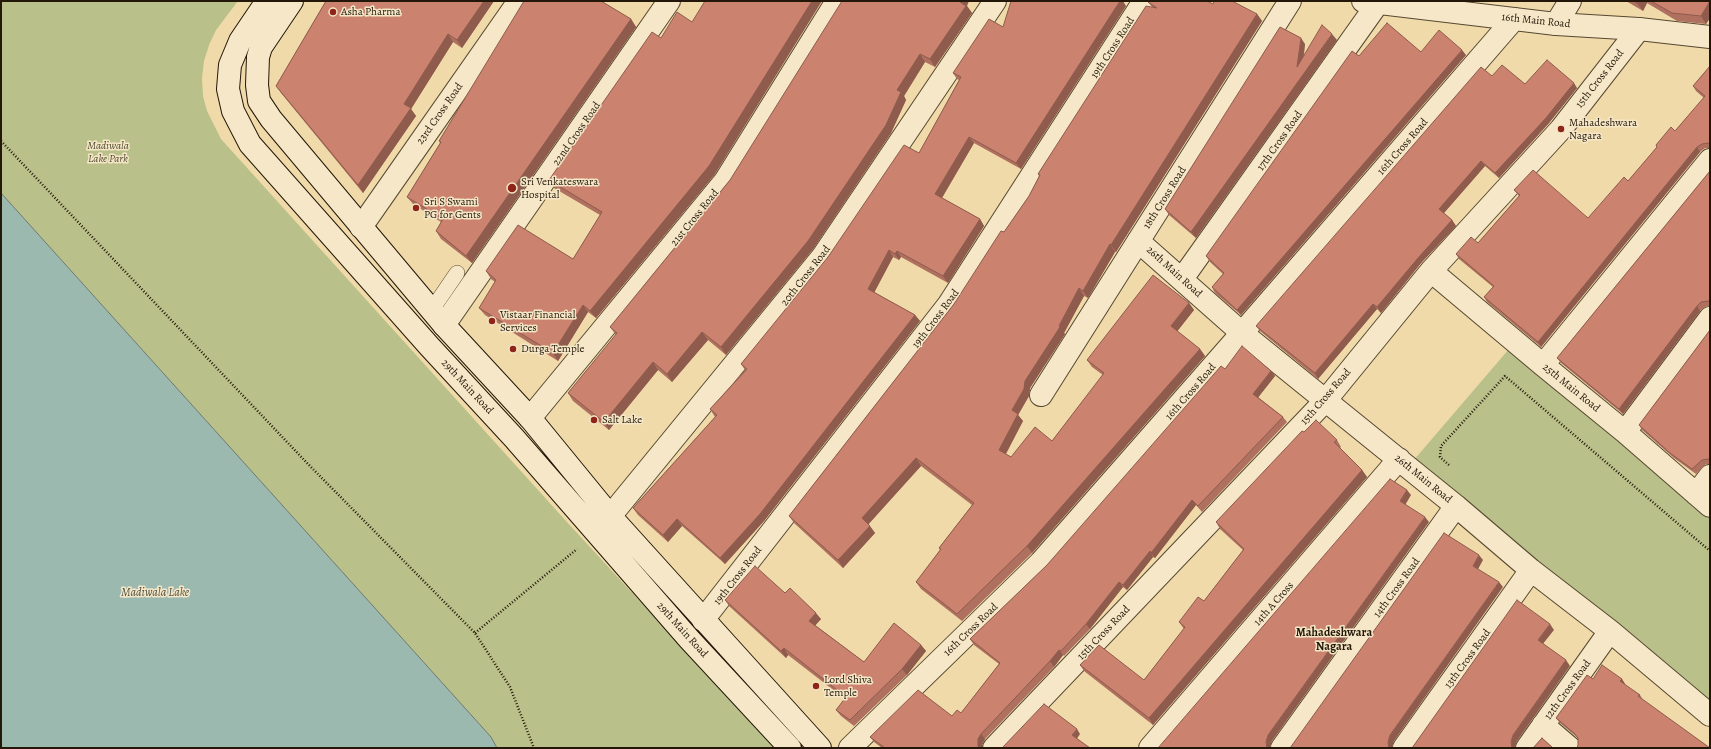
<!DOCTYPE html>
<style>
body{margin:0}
#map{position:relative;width:1711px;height:749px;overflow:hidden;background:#f0daa9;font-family:Alegreya,serif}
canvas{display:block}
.frame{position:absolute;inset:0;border:2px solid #231709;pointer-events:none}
</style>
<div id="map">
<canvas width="1711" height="749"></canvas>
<div class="frame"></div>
</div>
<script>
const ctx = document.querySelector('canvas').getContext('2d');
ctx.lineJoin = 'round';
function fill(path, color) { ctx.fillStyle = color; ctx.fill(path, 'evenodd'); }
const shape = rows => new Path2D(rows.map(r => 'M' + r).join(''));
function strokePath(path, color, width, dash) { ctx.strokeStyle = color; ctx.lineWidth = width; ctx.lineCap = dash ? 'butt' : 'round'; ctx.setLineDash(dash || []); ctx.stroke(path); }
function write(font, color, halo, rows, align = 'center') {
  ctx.font = font + ' Alegreya,serif'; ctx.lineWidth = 3; ctx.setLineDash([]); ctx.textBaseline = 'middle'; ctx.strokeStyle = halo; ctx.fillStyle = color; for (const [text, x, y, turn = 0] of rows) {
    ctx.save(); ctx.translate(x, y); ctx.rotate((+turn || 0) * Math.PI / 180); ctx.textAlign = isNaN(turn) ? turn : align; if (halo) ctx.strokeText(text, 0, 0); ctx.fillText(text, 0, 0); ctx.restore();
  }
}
fill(shape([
 [1,1,238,1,216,30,209,45,204,61,202,78,203,96,207,111,221,139,566,521,775,748,497,748,491,737,1,193],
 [1509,349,1710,516,1710,709,1413,461]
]), '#b9c089');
const water = shape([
 [1,193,491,737,497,748,1,748,1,193]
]);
fill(water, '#9cb9b0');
strokePath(water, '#6c786d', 1);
const service = shape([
 [431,311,457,273]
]);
const minor = shape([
 [1556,24,1570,1],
 [361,227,519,1],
 [1138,241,1242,333,1456,506,1531,570,1610,631,1710,715],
 [1431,271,1543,365,1625,432,1710,506],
 [1182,279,1378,3],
 [444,325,669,1],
 [1543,365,1710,160],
 [1041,395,1290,1],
 [530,418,725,181,837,1],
 [1625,432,1710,318],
 [1696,494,1710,476],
 [598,531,823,256,995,1],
 [703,620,949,304,1144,1],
 [1543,725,1570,748],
 [850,748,1041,562,1242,333,1514,19],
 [994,748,1325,401,1431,271,1561,129,1639,29],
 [1150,748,1399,459],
 [1282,748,1456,506],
 [1404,748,1531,570],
 [1527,748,1610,631]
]);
const tertiary = shape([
 [1363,1,1556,24,1639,29,1710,37]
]);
const secondary = shape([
 [267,1,240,41,230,65,228,89,233,111,250,144,429,346,514,438,689,639,790,748],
 [292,1,261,47,258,57,257,85,259,101,271,119,444,325,530,418,611,517,820,748]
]);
strokePath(service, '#564831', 16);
strokePath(minor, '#564831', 24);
strokePath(tertiary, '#564831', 24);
strokePath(secondary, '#231709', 24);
strokePath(shape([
 [1,141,307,463,475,633,510,687,534,748],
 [1449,465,1440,457,1441,446,1505,376,1710,551],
 [475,633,577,549]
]), '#231709', 2.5, [1, 2]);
strokePath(service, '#f5e7c7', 15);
strokePath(minor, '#f5e7c7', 22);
strokePath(tertiary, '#f5e7c7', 22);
strokePath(secondary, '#f5e7c7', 22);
fill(shape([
 [326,1,494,1,462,48,453,42,411,109,416,116,363,193,281,93,276,86],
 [1626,1,1710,1,1710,18,1706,24,1677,21,1647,3,1643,11],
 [1148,2,1213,4,1257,14,1262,21,1116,252,1115,252,1088,298,1084,296,1064,333,1065,334,1030,388,1029,396,1018,415,1023,421,1006,454,1011,457,1052,441,1103,375,1092,367,1087,360,1189,303,1194,310,1177,331,1200,349,1205,356,1032,553,962,621,921,589,916,582,940,550,939,548,972,505,921,466,868,524,875,533,843,568,794,523,789,516,954,304,1029,196,1039,176,1038,174,1152,7],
 [967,6,972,13,935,67,925,62,904,96,906,100,891,133,813,249,726,355,708,340,672,382,658,370,609,430,573,401,568,393,616,335,610,327,730,180],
 [1126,6,1021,169,974,143,942,198,980,219,984,226,948,283,901,257,899,260,893,257,874,292,915,315,920,321,764,521,725,564,682,526,668,542,638,515,633,508,715,417,710,409,745,370,741,364,919,153,959,80,957,79,953,73,1003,27],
 [631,19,636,27,472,263,441,239,436,231,441,222,413,204,407,197,440,143,439,141],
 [661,38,715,174,596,318,588,312,558,361,485,315,479,308,495,282,491,279,486,271,573,259,600,215,554,188,549,180],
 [1337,40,1196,238,1169,215,1165,209,1305,44,1304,55],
 [1421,52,1466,55,1241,315,1215,293,1212,287,1223,274,1210,262,1206,256,1359,56],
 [1710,66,1710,148,1705,148,1700,152,1541,347,1487,302,1484,297,1493,287,1459,259,1456,254,1478,243,1519,196,1514,190,1588,218,1628,181,1657,147,1656,145,1675,131,1704,98,1696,91,1693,86],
 [1492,76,1525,84,1577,88,1549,123,1499,178,1485,166,1444,213,1452,220,1456,226,1421,263,1381,313,1377,309,1318,379,1260,331,1256,326],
 [1710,171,1710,306,1705,307,1700,311,1623,414,1561,363,1557,358],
 [1710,330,1710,464,1706,464,1696,474,1674,458,1642,430,1639,425],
 [1225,369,1271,371,1275,376,1258,397,1283,417,1287,422,1202,512,1196,505,1155,558,1153,557,1127,590,1123,587,1090,629,1064,656,1063,655,1054,667,985,739,982,745,982,748,882,748,874,742,870,737,952,716,961,713,999,664,974,645,970,639,1047,565],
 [1304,432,1337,440,1341,447,1340,448,1362,470,1367,477,1153,725,1084,671,1080,665,1144,680,1184,629,1179,622,1204,601,1243,550,1220,529,1216,522],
 [785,593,821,619,815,625,864,662,921,645,926,651,907,675,854,726,841,716,836,710,845,699,788,655,786,658,729,606,725,600],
 [1593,679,1622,679,1625,684,1625,685,1640,695,1643,700,1578,745,1578,738,1560,723,1556,718]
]), '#af705f');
fill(shape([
 [484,1,494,1,462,48,457,40],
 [812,1,822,1,715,174,596,318,590,311],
 [960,1,969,1,967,6,972,13,935,67,930,59],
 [1120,1,1123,1,1126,6,1021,169,1016,163],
 [1639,1,1646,1,1647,3,1643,11,1637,3],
 [1710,1,1710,18,1706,24,1701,16],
 [1257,14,1262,21,1116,252,1111,245],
 [631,19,636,27,472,263,466,256],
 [448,34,453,42,411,109,416,116,363,193,358,185,404,104],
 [1332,34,1337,40,1196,238,1191,232],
 [1301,38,1305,44,1301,73,1297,67],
 [1462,50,1466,55,1241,315,1237,310],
 [920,54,925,62,904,96,906,100,891,133,813,249,726,355,721,347,897,90],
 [1574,83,1577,88,1549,123,1499,178,1495,173],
 [969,137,974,143,940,201,935,194],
 [1697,147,1700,152,1541,347,1538,342],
 [1481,161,1485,166,1443,214,1439,209],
 [980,219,984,226,948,283,943,276],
 [1452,220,1456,226,1421,263,1381,313,1377,307,1418,258],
 [1110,244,1115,252,1088,298,1083,291],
 [889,250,893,257,873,295,868,289],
 [897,251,901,257,899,260,895,254],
 [1079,288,1084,296,1064,333,1065,334,1030,388,1029,396,1018,415,1023,421,1004,457,999,450,1012,410,1025,381,1059,326],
 [1189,303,1194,310,1176,333,1171,326],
 [1373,304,1377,309,1318,379,1315,373],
 [583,305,588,312,558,361,553,353],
 [1697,306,1700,311,1623,414,1619,409],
 [915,315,920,321,764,521,725,564,720,558],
 [702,332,708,340,672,382,667,374],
 [1200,349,1205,356,1032,553,1027,546],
 [653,362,658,370,609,430,604,422],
 [1271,371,1275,376,1257,399,1253,394],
 [916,458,921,466,867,526,862,518],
 [1362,470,1367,477,1153,725,1149,718],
 [1407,490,1411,495,1404,507,1400,501],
 [1192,500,1196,505,1155,558,1151,553],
 [1425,517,1429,522,1272,741,1270,748,1267,748,1266,742,1268,735],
 [677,519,682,526,668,542,663,535],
 [870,526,875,533,843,568,838,560],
 [1150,551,1153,557,1127,590,1123,585],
 [1479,555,1483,560,1477,571,1473,566],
 [1119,582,1123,587,1090,629,1086,624],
 [1499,582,1503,587,1394,741,1392,748,1389,748,1388,742,1390,735],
 [816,613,821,619,814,627,809,621],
 [1550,624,1554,630,1542,645,1538,640],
 [921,645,926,651,907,675,902,669],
 [784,648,788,655,786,658,781,651],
 [1059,650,1063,655,1054,667,1050,661],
 [1566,660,1570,666,1517,741,1515,748,1512,748,1511,742,1513,735],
 [1622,679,1625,684,1624,687,1620,681],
 [1077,729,1080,734,1076,740,1072,735],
 [981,734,985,739,982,745,982,748,980,748,978,746,978,739]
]), '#8e5b4d');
const building = shape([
 [326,1,484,1,457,40,448,34,404,104,411,108,358,185,276,86,326,1],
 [524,1,601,1,631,19,466,256,436,231,443,219,407,197,441,142,439,141,524,1],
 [705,1,812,1,709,166,590,311,583,305,553,353,479,308,496,280,486,271,518,225,573,259,602,212,549,180,652,32,661,38,677,12,692,22,705,1],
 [842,1,960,1,960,2,966,6,930,59,920,54,897,90,901,92,886,125,808,241,721,347,702,332,667,374,653,362,604,422,568,393,617,333,610,327,730,180,842,1],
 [1011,1,1120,1,1016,163,969,137,935,194,980,219,943,276,897,251,895,254,889,250,868,289,915,315,760,514,720,558,677,519,663,535,633,508,717,415,710,409,747,369,741,364,828,257,904,145,919,153,961,77,953,73,989,19,1003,27,1011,1],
 [1149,1,1207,1,1213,4,1214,1,1232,1,1257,14,1111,245,1110,244,1083,291,1079,288,1059,326,1060,327,1025,381,1024,389,1012,410,1018,414,999,450,1011,457,1035,427,1052,441,1104,373,1087,360,1153,275,1189,303,1171,326,1200,349,1027,546,957,614,916,582,941,549,939,548,974,503,916,458,862,518,870,526,838,560,789,516,954,304,1001,231,1004,232,1029,196,1040,175,1038,174,1146,6,1157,8,1148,2,1149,1],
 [1634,1,1639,1,1637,3,1634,1],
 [1651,1,1710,1,1701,16,1672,13,1651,1],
 [1387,23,1421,52,1439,30,1462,50,1237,310,1212,287,1224,273,1206,256,1352,51,1359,56,1387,23],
 [1322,25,1332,34,1191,232,1165,209,1280,27,1301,38,1297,67,1322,25],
 [1547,60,1574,83,1546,118,1495,173,1481,161,1439,209,1452,220,1418,258,1377,307,1373,304,1315,373,1256,326,1481,67,1492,76,1502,65,1525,84,1547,60],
 [1710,66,1710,144,1708,143,1702,144,1697,147,1538,342,1484,297,1494,286,1456,254,1471,237,1478,243,1520,195,1514,190,1533,170,1588,218,1624,177,1628,181,1657,147,1656,145,1671,127,1675,131,1705,96,1693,86,1710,66],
 [1710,171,1710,302,1708,301,1701,302,1697,306,1619,409,1557,358,1710,171],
 [1710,330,1710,460,1709,459,1702,460,1692,469,1670,453,1639,425,1710,330],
 [1242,346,1271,371,1253,394,1283,417,1198,506,1192,500,1151,553,1150,551,1123,585,1119,582,1086,624,1061,651,1059,650,1050,661,981,734,978,739,978,746,980,748,885,748,870,737,918,690,952,716,957,710,961,713,1000,663,970,639,1047,565,1221,366,1225,369,1242,346],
 [1316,420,1337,440,1334,442,1362,470,1149,718,1080,665,1099,645,1144,680,1185,627,1179,622,1198,597,1204,601,1244,549,1216,522,1302,431,1304,432,1316,420],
 [1390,479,1407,490,1400,501,1425,517,1268,735,1266,742,1267,748,1158,748,1390,479],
 [1444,533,1479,555,1473,566,1499,582,1390,735,1388,742,1389,748,1290,748,1444,533],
 [755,566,785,593,790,588,816,613,809,621,864,662,894,623,921,645,902,669,850,720,836,710,846,697,784,648,781,651,725,600,755,566],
 [1517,600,1550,624,1538,640,1566,660,1513,735,1511,742,1512,748,1412,748,1517,600],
 [1602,665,1622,679,1620,681,1640,695,1638,696,1710,748,1577,748,1578,745,1578,738,1574,733,1556,718,1587,675,1593,679,1602,665],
 [1044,704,1077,729,1072,735,1090,748,1002,748,1044,704],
 [1542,738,1553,748,1533,748,1542,738]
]);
fill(building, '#cb826e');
strokePath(building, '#8e5b4d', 1);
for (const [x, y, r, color] of [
 [333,12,4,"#8f2418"],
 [1561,129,4,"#8f2418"],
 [512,188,5,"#8f2418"],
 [416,208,4,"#8f2418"],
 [492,321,4,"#8f2418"],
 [513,349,4,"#8f2418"],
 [594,420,4,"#8f2418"],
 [816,686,4,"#8f2418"]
]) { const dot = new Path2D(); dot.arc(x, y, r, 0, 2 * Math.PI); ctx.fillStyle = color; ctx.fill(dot); strokePath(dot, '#f5e7c7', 1.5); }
write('11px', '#231709', '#f5e7c7', [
 ["Asha Pharma",341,12],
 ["Mahadeshwara",1569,123],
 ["Nagara",1569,136],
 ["Sri Venkateswara",521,182],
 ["Hospital",521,195],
 ["Sri S Swami",424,202],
 ["PG for Gents",424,215],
 ["Vistaar Financial",500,315],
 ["Services",500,328],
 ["Durga Temple",521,349],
 ["Salt Lake",602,420],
 ["Lord Shiva",824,680],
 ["Temple",824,693]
], 'left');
write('11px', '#231709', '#f5e7c7', [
 ["16th Main Road",1536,21,6],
 ["19th Cross Road",1113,48,-57],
 ["15th Cross Road",1600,79,-52],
 ["23rd Cross Road",440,114,-55],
 ["22nd Cross Road",577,134,-55],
 ["17th Cross Road",1280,141,-55],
 ["16th Cross Road",1403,147,-49],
 ["18th Cross Road",1165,198,-58],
 ["21st Cross Road",695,218,-51],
 ["26th Main Road",1174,272,42],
 ["20th Cross Road",806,276,-52],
 ["19th Cross Road",936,319,-53],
 ["29th Main Road",467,387,47],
 ["25th Main Road",1571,388,39],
 ["16th Cross Road",1191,392,-49],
 ["15th Cross Road",1326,397,-49],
 ["26th Main Road",1423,479,39],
 ["19th Cross Road",738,576,-52],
 ["14th Cross Road",1397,588,-54],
 ["14th A Cross",1274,604,-49],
 ["29th Main Road",682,630,48],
 ["16th Cross Road",971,630,-44],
 ["15th Cross Road",1104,633,-46],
 ["13th Cross Road",1468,659,-54],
 ["12th Cross Road",1568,690,-54]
]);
write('italic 11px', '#504a2f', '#f5e7c7', [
 ["Madiwala",108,146],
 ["Lake Park",108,159]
]);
write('italic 12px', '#4d5043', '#f5e7c7', [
 ["Madiwala Lake",155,593]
]);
write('bold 12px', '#231709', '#f5e7c7', [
 ["Mahadeshwara",1334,633],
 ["Nagara",1334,647]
]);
</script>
